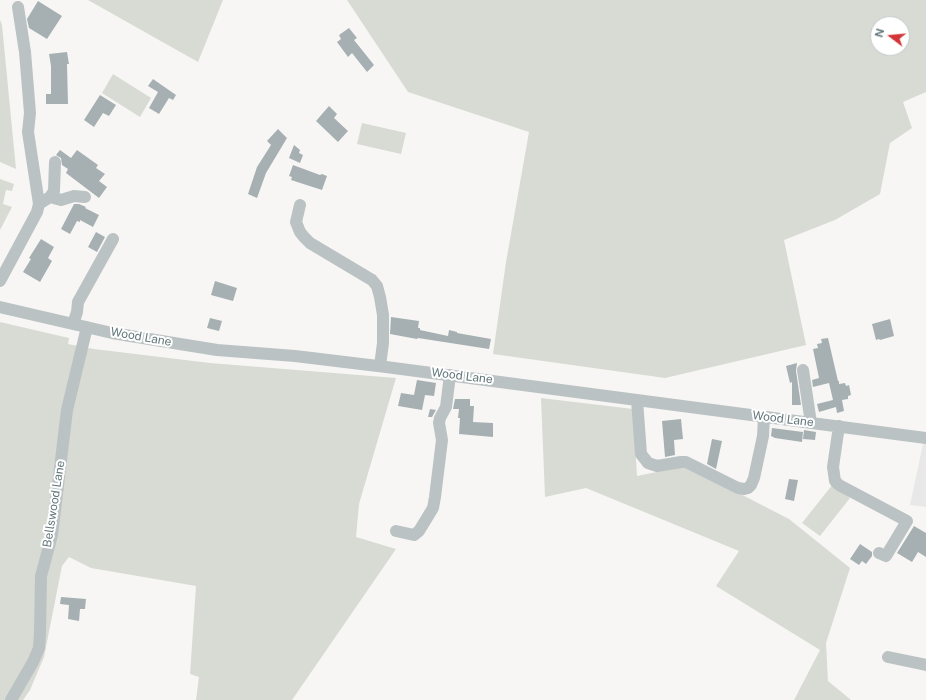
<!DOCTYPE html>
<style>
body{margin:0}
#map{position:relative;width:926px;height:700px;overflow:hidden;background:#f7f6f4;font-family:"Public Sans",sans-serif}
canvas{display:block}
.north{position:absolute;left:870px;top:16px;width:40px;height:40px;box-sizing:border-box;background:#fff;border:1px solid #c1c9cb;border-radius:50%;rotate:286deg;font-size:11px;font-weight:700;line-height:16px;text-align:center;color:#64787c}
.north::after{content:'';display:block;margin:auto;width:14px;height:18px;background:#d43637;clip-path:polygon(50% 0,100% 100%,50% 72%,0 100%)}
</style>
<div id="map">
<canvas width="926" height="700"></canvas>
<div class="north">N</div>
</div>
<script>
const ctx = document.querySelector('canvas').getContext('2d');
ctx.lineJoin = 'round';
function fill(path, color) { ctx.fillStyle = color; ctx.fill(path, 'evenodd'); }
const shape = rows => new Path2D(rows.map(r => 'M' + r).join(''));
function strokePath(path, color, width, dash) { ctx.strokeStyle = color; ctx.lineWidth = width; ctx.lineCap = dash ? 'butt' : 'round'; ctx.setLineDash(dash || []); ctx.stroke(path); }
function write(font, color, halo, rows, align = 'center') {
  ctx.font = font + ' "Public Sans",sans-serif'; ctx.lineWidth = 4; ctx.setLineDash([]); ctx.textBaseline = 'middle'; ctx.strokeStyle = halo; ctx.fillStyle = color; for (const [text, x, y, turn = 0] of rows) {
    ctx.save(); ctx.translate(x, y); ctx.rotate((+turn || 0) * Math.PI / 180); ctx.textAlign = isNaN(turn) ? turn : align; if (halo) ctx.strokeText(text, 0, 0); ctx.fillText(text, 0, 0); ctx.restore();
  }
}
fill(shape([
 [923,444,926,444,926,507,910,505]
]), '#e7e8e7');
fill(shape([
 [88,0,223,0,198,62],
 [347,0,926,0,926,92,903,102,912,128,890,143,880,194,835,220,784,240,806,345,665,378,493,354,506,262,529,132,408,92],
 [878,24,902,24,902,48,878,48],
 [0,20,2,25,16,169,0,162],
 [113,74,151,98,140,117,102,93],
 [362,123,406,133,401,154,357,144],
 [0,179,14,184,12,191,6,190,3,204,12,207,0,230],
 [0,322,69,338,68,344,94,349,210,363,396,378,359,504,356,537,396,549,292,700,196,700,199,677,190,674,196,586,91,568,69,557,62,566,44,657,30,690,23,700,0,700],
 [541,398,633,409,637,476,686,466,789,519,850,568,826,643,828,681,851,700,794,700,820,650,716,586,739,551,586,488,545,497],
 [833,484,850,498,820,536,802,523]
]), '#d8dbd3');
fill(shape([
 [38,1,62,16,47,39,29,28,27,19],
 [349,28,357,38,354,40,374,65,367,72,352,53,348,57,337,42,341,39,339,35],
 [67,52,69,64,67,64,68,104,46,104,46,94,51,94,51,66,49,54],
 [153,79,176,95,173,100,169,98,159,114,149,108,158,92,148,86],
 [100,95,116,105,109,116,103,113,94,127,84,120],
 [329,106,337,114,334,118,348,131,338,142,316,121],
 [278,129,287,138,266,173,257,198,248,194,257,167,271,145,267,141],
 [294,145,300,150,299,153,303,155,300,163,289,158],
 [60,150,71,158,77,150,98,165,96,168,105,174,99,181,107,187,99,198,66,173,68,169,62,165,61,158,56,155],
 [293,165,320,175,322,174,327,176,322,190,291,180,292,177,289,176],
 [74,204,79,204,86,207,85,208,99,215,93,227,80,220,80,222,77,221,70,234,61,229],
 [96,232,105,237,97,252,88,247],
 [41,239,54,247,48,258,52,261,40,282,23,272,31,259,29,258],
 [215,281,237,288,233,301,211,295],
 [391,317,419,321,418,328,420,328,420,330,448,336,449,330,457,332,457,333,491,339,489,349,418,338,417,339,390,334],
 [210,318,222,321,219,331,207,328],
 [890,319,894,336,880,340,879,339,876,340,872,324],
 [828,338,838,381,839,381,839,384,845,383,846,386,849,385,851,395,848,396,848,399,842,400,844,411,837,413,836,407,819,412,817,404,833,400,829,383,813,387,812,380,819,378,813,349,818,348,817,344,822,343,821,339],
 [797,363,796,371,801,405,792,405,792,382,790,383,786,366],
 [417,380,436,383,434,396,425,395,422,410,398,406,401,393,414,395],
 [455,399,470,399,470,406,474,406,473,422,493,423,493,437,459,434,460,418,458,418,459,409,453,409],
 [430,409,436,410,432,417,428,417],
 [681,419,683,439,674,440,675,455,665,457,662,421],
 [772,428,803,432,802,442,775,438,771,436],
 [804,430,816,432,815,440,803,439],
 [712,439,722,441,716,469,707,464],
 [789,479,798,480,794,501,785,499],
 [914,526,926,533,926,557,918,552,912,562,897,553],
 [860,544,872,552,872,556,866,564,862,561,859,565,850,559],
 [61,597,86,599,85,609,80,609,79,621,68,619,69,605,60,604]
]), '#a6b0b2');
strokePath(shape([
 [50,197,61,200,74,196,85,197],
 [39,204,50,197,54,191,55,162],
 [300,205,296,222,300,232,304,237,310,243,372,280,377,286,380,297,383,315,383,343,380,366],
 [0,281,37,212,39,204,28,132,30,113,25,52,18,7],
 [0,307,112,333,217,350,295,356,386,367,926,438],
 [73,324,77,312,78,302,113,239],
 [803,370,811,423],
 [637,400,641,454,648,463,657,466,681,462,686,462,738,488,744,489,748,488,751,485,754,478,763,436,764,417],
 [839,426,833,467,835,481,839,485,907,521,886,556,879,553],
 [396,531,414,535,419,531,433,508,435,497,442,440,439,423,440,418,446,407,450,375],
 [888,657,926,665],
 [11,700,33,662,39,648,40,633,41,576,52,535,67,410,87,327]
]), '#bbc2c3', 12);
write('12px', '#64787c', '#fff', [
 ["Wood Lane",141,337,10],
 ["Wood Lane",462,376,7],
 ["Wood Lane",783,419,7],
 ["Bellswood Lane",54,504,-81]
]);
</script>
